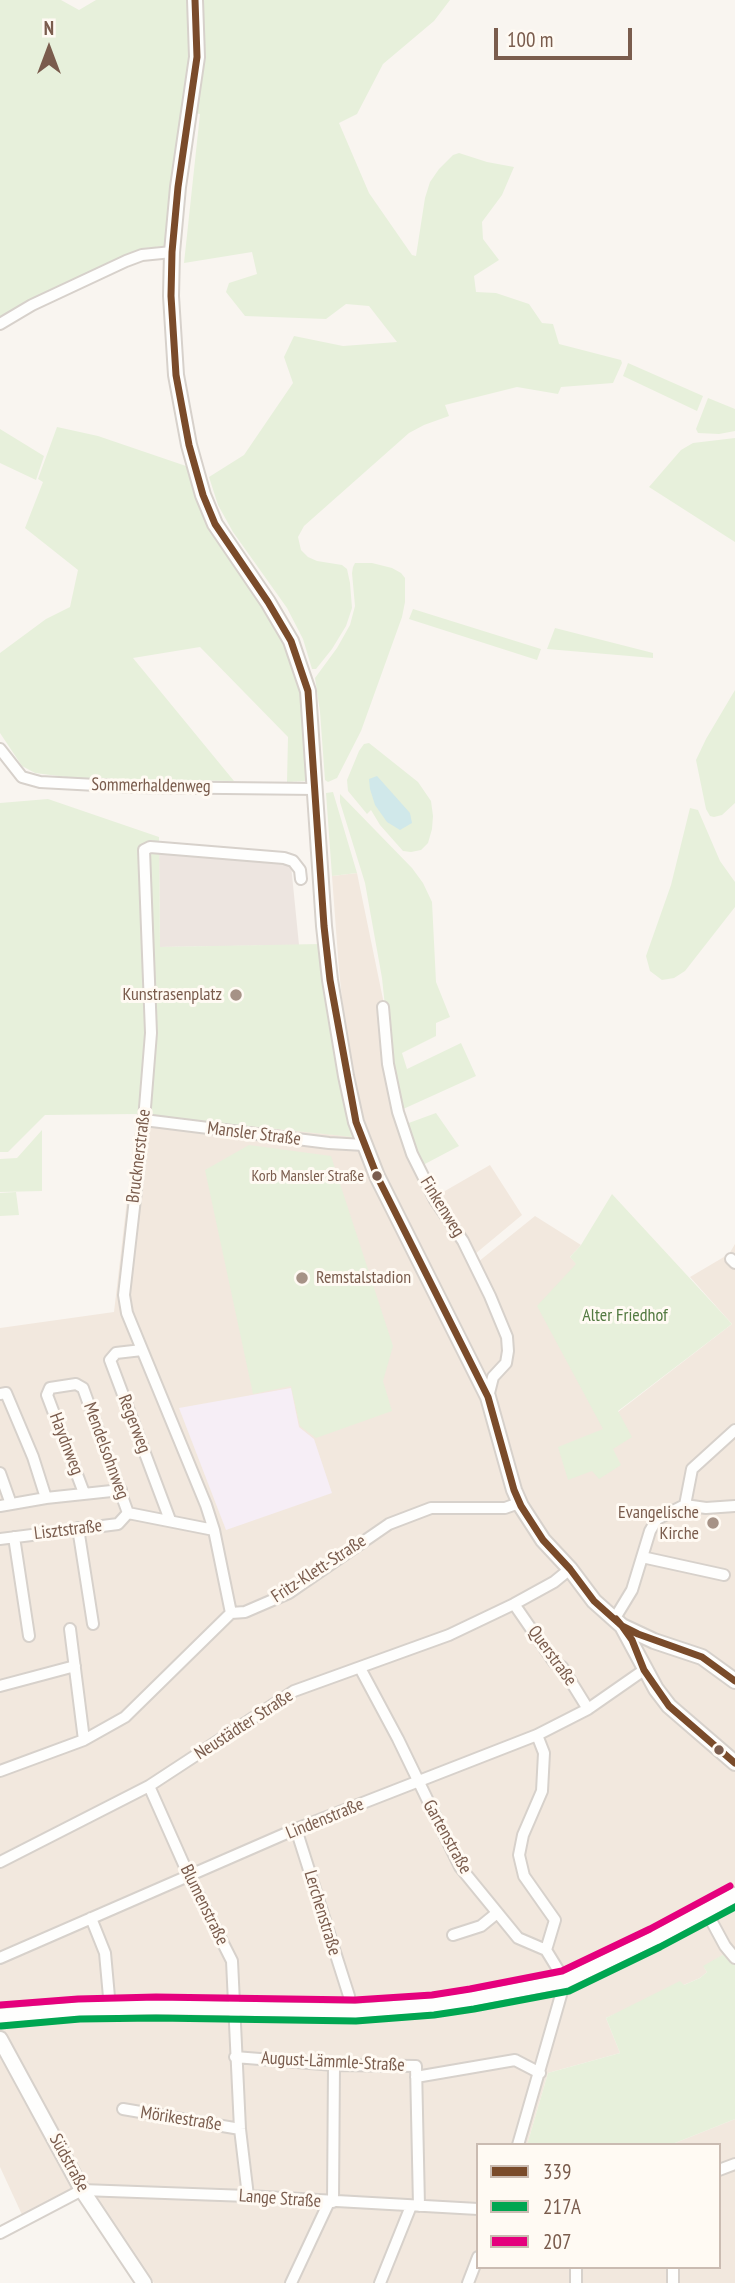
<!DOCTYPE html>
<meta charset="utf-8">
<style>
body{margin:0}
#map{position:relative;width:735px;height:2283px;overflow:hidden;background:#f9f5f0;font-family:"PT Sans Narrow",sans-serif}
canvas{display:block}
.legend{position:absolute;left:476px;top:2143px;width:245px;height:126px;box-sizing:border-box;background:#fffaf3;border:2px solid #cabbb1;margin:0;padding:9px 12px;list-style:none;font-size:21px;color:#7a5c4d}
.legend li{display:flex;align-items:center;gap:14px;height:35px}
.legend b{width:35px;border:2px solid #cabbb1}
.north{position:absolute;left:14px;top:14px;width:70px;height:70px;-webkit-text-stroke:5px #fffaf3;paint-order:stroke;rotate:0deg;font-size:19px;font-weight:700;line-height:28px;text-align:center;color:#7a5c4d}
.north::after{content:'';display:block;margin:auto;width:24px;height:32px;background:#7a5c4d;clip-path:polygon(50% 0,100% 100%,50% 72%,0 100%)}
.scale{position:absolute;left:494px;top:28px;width:138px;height:32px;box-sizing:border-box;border:4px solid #7a5c4d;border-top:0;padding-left:9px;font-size:21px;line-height:24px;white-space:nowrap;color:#7a5c4d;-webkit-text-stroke:5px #fffaf3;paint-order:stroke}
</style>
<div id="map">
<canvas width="735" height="2283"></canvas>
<ul class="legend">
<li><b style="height:9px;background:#7a4b2a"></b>339</li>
<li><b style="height:9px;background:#00a651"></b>217A</li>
<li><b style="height:9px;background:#e5007d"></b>207</li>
</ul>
<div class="north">N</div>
<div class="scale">100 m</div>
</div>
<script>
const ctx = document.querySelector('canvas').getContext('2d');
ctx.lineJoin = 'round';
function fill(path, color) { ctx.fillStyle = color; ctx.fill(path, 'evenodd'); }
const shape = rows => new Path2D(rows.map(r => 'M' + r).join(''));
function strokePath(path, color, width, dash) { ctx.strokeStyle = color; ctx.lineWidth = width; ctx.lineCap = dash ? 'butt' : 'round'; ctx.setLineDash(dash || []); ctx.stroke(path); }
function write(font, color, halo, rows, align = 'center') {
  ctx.font = font + ' "PT Sans Narrow",sans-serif'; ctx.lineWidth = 6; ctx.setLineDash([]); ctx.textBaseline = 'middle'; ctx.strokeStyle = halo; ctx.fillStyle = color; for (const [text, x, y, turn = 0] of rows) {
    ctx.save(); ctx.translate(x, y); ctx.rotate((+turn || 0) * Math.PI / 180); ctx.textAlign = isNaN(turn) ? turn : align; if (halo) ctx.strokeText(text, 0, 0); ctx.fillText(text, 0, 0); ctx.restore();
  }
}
fill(shape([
 [357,873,385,1009,391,1063,406,1124,423,1165,438,1195,490,1165,522,1215,475,1254,478,1262,535,1216,581,1245,570,1257,576,1263,618,1412,732,1324,690,1277,729,1254,735,1244,735,1965,726,1953,704,1967,707,1972,700,1978,606,2018,620,2053,548,2073,527,2145,478,2145,478,2267,719,2267,719,2145,670,2145,735,2119,735,2283,154,2283,88,2185,24,2219,0,2167,0,1328,114,1312,137,1114,366,1138,351,1085,339,970,332,876]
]), '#f2e8de');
fill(shape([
 [159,852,291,865,299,945,160,947]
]), '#ede5e0');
fill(shape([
 [291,1388,299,1427,314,1439,332,1493,226,1530,179,1408]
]), '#f6eef6');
fill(shape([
 [0,0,61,0,79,10,96,0,450,0,434,21,383,64,357,114,339,123,369,193,412,255,416,256,425,198,430,182,439,169,453,155,459,153,487,162,514,167,502,195,482,222,483,239,499,260,474,276,476,292,496,293,529,304,542,323,553,324,559,344,621,360,622,363,613,383,561,387,558,394,517,387,445,405,449,416,424,425,409,433,304,526,298,537,301,550,308,557,317,561,342,565,347,569,350,583,352,608,346,626,332,649,316,669,312,669,303,639,287,608,233,532,218,505,209,477,244,455,293,383,284,357,294,336,343,346,397,342,369,306,346,304,326,319,245,316,226,292,229,283,257,274,252,252,184,263,200,114,183,112,167,246,144,248,44,293,0,317],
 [628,363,703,396,697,411,623,376],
 [708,398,735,409,735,431,719,434,698,433,696,429],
 [57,427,98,436,186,466,206,523,282,633,300,678,310,778,307,781,287,782,288,737,200,647,133,658,234,781,74,778,35,773,22,766,0,733,0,653,46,619,70,607,78,570,25,528,43,482,38,479],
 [0,429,44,456,36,480,0,463],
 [735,438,735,542,649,487,681,450,693,443],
 [355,563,372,563,392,568,401,573,405,578,405,602,402,617,361,731,337,778,328,782,325,780,320,712,315,678,337,648,350,625,355,606,352,573,353,567],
 [413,609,541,649,537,660,409,619],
 [555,628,653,653,653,658,547,649],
 [735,690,735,803,722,815,714,817,710,816,706,809,696,760,706,739],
 [369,743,418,782,431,801,433,816,432,829,428,843,421,850,411,852,403,851,380,825,371,810,367,814,348,791,347,780,359,751,364,744],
 [333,792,357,873,332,876,326,793],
 [340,794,412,868,423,883,432,902,436,982,450,1017,436,1023,436,1036,402,1053,407,1069,461,1043,476,1076,401,1110,391,1063,382,978,365,883,340,802],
 [48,799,159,837,160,947,320,944,352,1137,137,1114,45,1115,8,1152,0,1152,0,803],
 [690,808,698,810,720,861,735,882,735,907,685,971,674,978,662,980,650,971,646,956,671,885],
 [436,1113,459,1146,423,1165,406,1124],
 [42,1130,42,1191,0,1192,0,1159,17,1158],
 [249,1145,331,1156,393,1346,383,1381,392,1411,316,1438,300,1426,291,1386,253,1394,205,1170],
 [16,1192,19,1215,0,1216,0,1193],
 [612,1194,732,1324,618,1411,632,1437,613,1449,621,1465,599,1479,592,1471,568,1480,558,1447,603,1429,537,1306,576,1264,570,1257,581,1245],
 [726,1953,735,1965,735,2119,670,2145,527,2145,548,2073,620,2053,606,2018,680,1981,684,1985,700,1978,707,1972,703,1966]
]), '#e7f0db');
fill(shape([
 [377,776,410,813,412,823,400,830,387,822,375,805,370,789,369,779]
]), '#d0e8ea');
const minor = shape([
 [0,324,32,305,126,261,142,255,172,252],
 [0,749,22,777,40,782,134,787,316,789],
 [383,1007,388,1064,398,1112,412,1154,435,1200,463,1241,490,1296,507,1337,508,1351,506,1363,493,1377,488,1397],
 [144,1120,329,1143,364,1145],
 [731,1259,735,1263],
 [142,1350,116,1353,110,1360,170,1520],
 [0,1394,6,1393,33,1457,46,1498],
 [0,1473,11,1504],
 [84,1493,47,1395,50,1388,76,1384,83,1388,128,1513],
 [685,1505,692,1469,735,1430],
 [685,1505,706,1508,735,1506],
 [0,1506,46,1498,121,1490],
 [128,1513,214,1530],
 [78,1528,93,1624],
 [14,1537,29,1636],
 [0,1539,118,1524,128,1513],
 [642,1557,724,1575],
 [514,1604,554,1662,562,1667,588,1709],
 [231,1613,214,1530,206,1505,127,1313,124,1295,144,1120,151,1033,144,850,150,847,284,858,293,861,300,870,301,879],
 [615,1618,632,1590,650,1531,657,1519,685,1505],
 [70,1629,84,1740],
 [360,1668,398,1739,460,1867,518,1938,546,1950,565,1981,518,2145],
 [0,1686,75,1666],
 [537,1735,544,1753,542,1791,523,1835,519,1855,524,1876,555,1920,546,1950],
 [0,1771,84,1740,125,1717,231,1613,245,1612,289,1593,389,1524,431,1508,505,1508,519,1503],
 [149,1786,189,1876,232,1961,240,2129,248,2196],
 [296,1829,349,1996],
 [0,1862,149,1786,294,1691,449,1635,514,1604,554,1582,570,1569],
 [706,1911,725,1946,735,1958],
 [91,1918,105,1953,110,2008],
 [453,1935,481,1926,497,1913],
 [0,1958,296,1829,537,1735,588,1709,644,1670],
 [235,2057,334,2065,416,2066,419,2206],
 [416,2077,515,2060,540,2073],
 [123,2109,240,2129],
 [719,2170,735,2164],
 [333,2202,334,2065],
 [0,2233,82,2190,248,2196,478,2209],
 [291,2283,329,2202],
 [380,2283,411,2206],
 [468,2283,478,2257],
 [576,2283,576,2267],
 [673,2283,673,2267]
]);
const tertiary = shape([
 [195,0,197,57,178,187,172,252,171,296,176,375,189,445,203,495,215,524,268,602,291,641,308,691,324,926,330,980,346,1076,356,1122,377,1176,488,1397,514,1490,521,1506,543,1540,570,1569,594,1601,622,1626,654,1641,702,1657,735,1681],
 [622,1626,656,1689,669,1706,735,1763],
 [0,2016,79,2009,156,2007,355,2011,433,2005,472,1999,565,1981,655,1938,735,1895],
 [0,2039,82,2190,144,2283]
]);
strokePath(minor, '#d7d1cb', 14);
strokePath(tertiary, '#d7d1cb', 18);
strokePath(minor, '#fefefd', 10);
strokePath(tertiary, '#fefefd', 14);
strokePath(shape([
 [195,0,197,57,178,187,172,252,171,296,176,375,189,445,203,495,215,524,268,602,291,641,308,691,324,926,330,980,356,1122,377,1176,488,1397,514,1490,521,1506,543,1540,570,1569,594,1601,622,1626,632,1640,644,1670,669,1706,735,1763],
 [616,1619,622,1626,638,1634,702,1657,735,1681]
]), '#7a4b2a', 7);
strokePath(shape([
 [1,2026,80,2019,156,2018,356,2021,434,2015,474,2009,569,1991,660,1947,735,1907]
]), '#00a651', 7);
strokePath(shape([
 [0,2005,78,1999,156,1997,355,2000,432,1995,470,1989,562,1971,650,1929,730,1886]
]), '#e5007d', 7);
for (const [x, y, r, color] of [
 [236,995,7,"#a69286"],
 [377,1176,6,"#7a5c4d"],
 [302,1278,7,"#a69286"],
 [713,1523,7,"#a69286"],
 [719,1750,6,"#7a5c4d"]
]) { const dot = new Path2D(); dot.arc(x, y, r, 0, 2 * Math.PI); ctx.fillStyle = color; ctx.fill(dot); strokePath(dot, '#fffaf3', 2.5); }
write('16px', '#7a5c4d', '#fffaf3', [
 ["Korb Mansler Straße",364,1176]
], 'right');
write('18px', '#7a5c4d', '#fffaf3', [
 ["Sommerhaldenweg",151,786,1],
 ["Mansler Straße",254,1134,7],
 ["Brucknerstraße",139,1156,-83],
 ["Finkenweg",442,1207,58],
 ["Regerweg",134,1424,69],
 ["Haydnweg",66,1444,69],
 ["Mendelsohnweg",106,1451,70],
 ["Lisztstraße",68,1530,-7],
 ["Fritz-Klett-Straße",319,1569,-33],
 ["Querstraße",552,1656,54],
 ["Neustädter Straße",244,1725,-33],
 ["Lindenstraße",325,1819,-22],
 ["Gartenstraße",447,1837,61],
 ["Blumenstraße",204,1905,64],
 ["Lerchenstraße",322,1913,73],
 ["August-Lämmle-Straße",333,2062,3],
 ["Mörikestraße",181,2119,9],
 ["Südstraße",69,2163,61],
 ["Lange Straße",280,2199,4]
]);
write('18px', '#7a5c4d', '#fffaf3', [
 ["Kunstrasenplatz",222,995],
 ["Remstalstadion",316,1278,"left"],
 ["Evangelische",699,1513],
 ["Kirche",699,1534]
], 'right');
write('18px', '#537a41', '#fffaf3', [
 ["Alter Friedhof",625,1316]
]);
</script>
